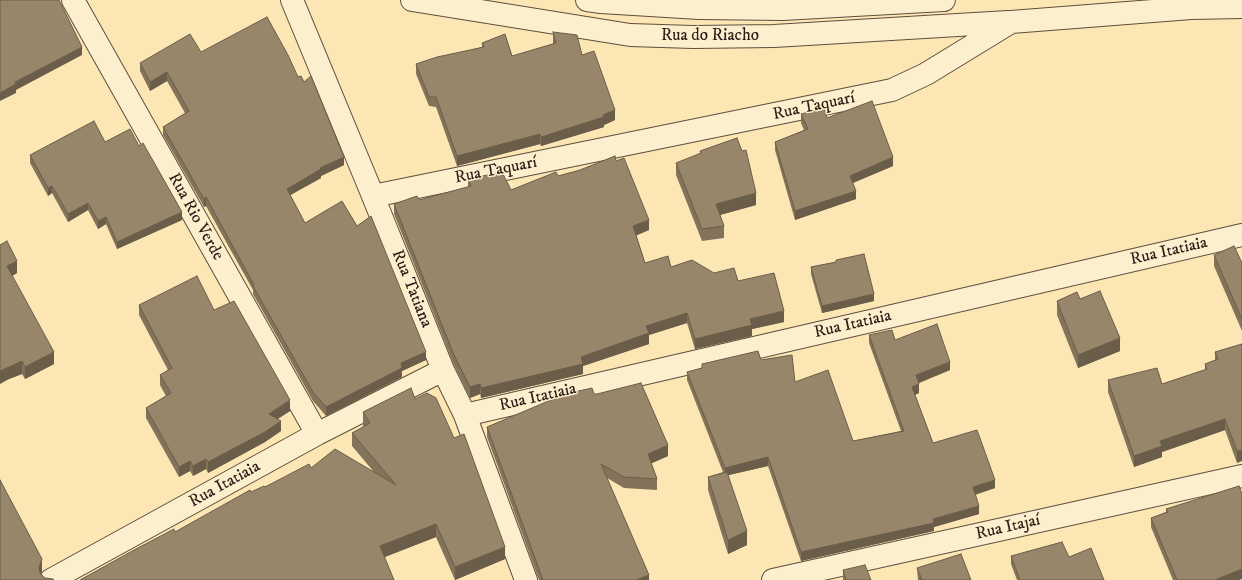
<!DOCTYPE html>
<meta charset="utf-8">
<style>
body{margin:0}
canvas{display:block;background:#fbe6b4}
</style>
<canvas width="1242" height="580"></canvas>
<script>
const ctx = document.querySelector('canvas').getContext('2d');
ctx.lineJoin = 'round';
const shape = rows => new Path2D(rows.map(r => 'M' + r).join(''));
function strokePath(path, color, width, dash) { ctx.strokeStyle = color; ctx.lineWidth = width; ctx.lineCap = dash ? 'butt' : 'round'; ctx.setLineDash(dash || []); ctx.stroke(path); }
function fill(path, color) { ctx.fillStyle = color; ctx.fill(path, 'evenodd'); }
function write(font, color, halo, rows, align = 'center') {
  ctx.font = font + ' "IM FELL DW Pica",serif'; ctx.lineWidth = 3; ctx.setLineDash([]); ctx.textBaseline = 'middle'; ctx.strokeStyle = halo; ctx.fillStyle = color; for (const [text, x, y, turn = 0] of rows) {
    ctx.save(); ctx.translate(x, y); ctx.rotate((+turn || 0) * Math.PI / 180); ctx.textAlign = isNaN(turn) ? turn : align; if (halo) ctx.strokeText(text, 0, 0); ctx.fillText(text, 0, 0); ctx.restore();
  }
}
const street = shape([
 [73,0,317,434],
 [292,0,373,196,443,370,465,415,526,580],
 [412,0,630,35,693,37,774,36,1008,22],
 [587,0,601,2,699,8,783,9,944,0],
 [373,196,892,90,926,74,1011,22,1191,8,1242,7],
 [465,415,1242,235],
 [51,580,317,434,443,370],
 [773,580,1242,476]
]);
strokePath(street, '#5e4f3f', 24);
strokePath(street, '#fcefce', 22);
fill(shape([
 [553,32,582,55,615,120,604,125,604,127,541,146,540,144,457,166,436,107,429,106,416,74,416,64,482,47,482,43,512,56,553,44],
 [201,52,298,77,344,165,321,176,321,178,290,195,305,223,426,360,402,371,402,377,326,416,313,401,253,294,253,290,206,206,204,207,163,135,163,127,185,113,167,81,150,91,140,71,140,63],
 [801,114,827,118,893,166,853,183,856,199,795,220,775,150,775,142,804,130,801,123],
 [105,142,139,146,182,220,117,249,106,224,98,229,88,210,68,222,52,193,48,196,30,163,30,155],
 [700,151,756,205,720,215,724,226,724,238,702,241,676,175,676,163,700,154],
 [616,161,649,230,636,235,645,263,714,273,738,281,784,322,752,329,752,336,695,349,687,323,649,335,649,344,583,366,583,374,481,398,480,394,470,398,454,365,394,214,394,204,419,200,468,187,468,179,511,190,558,176],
 [0,245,17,273,12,276,54,364,25,379,22,374,9,379],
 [1214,255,1242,263,1242,331,1214,266],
 [836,260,874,301,822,313,811,274,811,267,836,262],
 [1080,299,1120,351,1078,368,1057,315,1057,301],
 [139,305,214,310,290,411,278,419,281,431,265,442,208,473,206,469,193,476,190,471,179,477,146,418,146,408,166,396,160,385,160,375,168,370,139,315],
 [869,335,895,340,950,370,919,383,919,393,915,395,933,443,995,488,975,495,979,514,934,527,934,531,801,561,768,466,728,475,747,545,728,554,708,490,708,477,723,472,687,380,687,372,702,368,702,364,761,360,795,382,853,441,901,431,869,343],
 [1242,344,1237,463,1225,430,1162,452,1162,457,1134,467,1108,392,1108,380,1162,384,1205,370,1205,364,1215,360,1215,352],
 [415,399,505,559,455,580,436,537,384,557,175,532,251,492,311,468,374,472,352,446,352,433,364,427,363,425,363,412],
 [487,427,668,456,651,463,657,479,657,490,624,488,607,478,649,580,539,580,487,437],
 [1166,509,1239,580,1173,580,1151,527,1151,518,1166,512],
 [1011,556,1069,557,1104,580,1017,580,1011,564],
 [917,568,971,580,918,580],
 [843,570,871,580,843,580]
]), '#82735a');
fill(shape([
 [82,47,82,55,16,90,16,93,0,101,0,93,15,82],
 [167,72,167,81,150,91,150,82],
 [615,110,615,120,604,125,604,127,541,146,541,137,603,115],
 [540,134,540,144,457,166,457,156],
 [344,157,344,165,321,176,321,178,287,197,287,189,320,168],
 [893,157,893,166,850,184,850,176],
 [52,186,52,193,48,196,48,188],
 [856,191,856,199,795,220,795,211],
 [756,193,756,205,716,216,716,204],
 [206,197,206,206,204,207,204,199],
 [88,203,88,210,68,222,68,214],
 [182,212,182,220,117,249,117,242],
 [106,217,106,224,98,229,98,221],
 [649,220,649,230,633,237,633,226],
 [17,261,17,273,7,279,7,266],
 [874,294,874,301,822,313,822,306],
 [784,311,784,322,752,329,752,336,695,349,695,339,750,319],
 [687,313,687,323,649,335,649,344,583,366,583,374,481,398,481,388,581,357,646,326],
 [1120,338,1120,351,1078,368,1078,355],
 [54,352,54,364,25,379,25,367],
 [426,352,426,360,402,371,402,377,326,416,326,407,401,363],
 [22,361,22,374,9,379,0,384,0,371,9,367],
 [950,362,950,370,916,384,916,375],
 [480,384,480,394,470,398,470,387],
 [919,384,919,393,912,396,912,387],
 [290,400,290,411,269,424,269,414],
 [1225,419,1225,430,1162,452,1162,457,1134,467,1134,456,1160,441],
 [281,421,281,431,265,442,208,473,208,462],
 [668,445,668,456,648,465,648,454],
 [1242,450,1242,461,1237,463,1237,451],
 [768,457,768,466,725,476,725,468],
 [206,459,206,469,193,476,193,466],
 [190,461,190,471,179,477,179,467],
 [995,480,995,488,973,495,973,487],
 [979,506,979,514,934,527,934,531,801,561,801,552,933,519],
 [436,524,436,537,380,559,380,546],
 [747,531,747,545,728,554,728,540],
 [505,547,505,559,455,580,455,567],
 [42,559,42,572,39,579,39,567],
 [1242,569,1242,579,1239,580,1215,580],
 [649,575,649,580,636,580]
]), '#6a5e4a');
const building = shape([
 [0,0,59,0,82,47,15,82,16,84,0,93,0,0],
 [267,17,288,55,298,77,301,76,304,82,311,76,344,157,320,168,321,169,287,189,305,223,342,201,357,226,371,216,426,352,401,363,402,368,326,407,313,392,253,286,254,285,206,197,204,199,163,127,189,111,167,72,150,82,140,63,190,34,201,52,267,17],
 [553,32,577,35,582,55,594,51,615,110,603,115,604,117,541,137,540,134,457,156,436,97,429,97,416,64,437,57,484,47,482,43,505,34,512,56,556,43,553,32],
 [872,101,893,157,850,176,856,191,795,211,775,142,808,129,801,114,824,108,827,118,872,101],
 [94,121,105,142,130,129,139,146,143,143,182,212,117,242,106,217,98,221,88,203,68,214,52,186,48,188,30,155,94,121],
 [737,138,742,151,746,150,756,193,716,204,724,226,702,229,676,163,701,153,700,151,737,138],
 [615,156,616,161,624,158,649,220,633,226,645,263,668,256,671,267,692,260,714,273,734,268,738,281,774,273,784,311,750,319,752,325,695,339,687,313,646,326,649,333,581,357,583,364,481,388,480,384,470,387,454,355,394,204,417,196,419,200,471,186,468,179,502,172,511,190,556,172,558,176,580,170,615,156],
 [7,241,17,261,7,266,54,352,25,367,22,361,9,367,0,371,0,245,7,241],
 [1234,246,1242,263,1242,319,1214,255,1234,246],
 [864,254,874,294,822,306,811,267,836,262,836,260,864,254],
 [197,276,214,310,234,301,290,400,269,414,281,421,265,432,208,462,206,459,193,466,190,461,179,467,146,408,171,393,160,375,172,368,139,305,197,276],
 [1100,291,1120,338,1078,355,1057,301,1077,292,1080,299,1100,291],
 [937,324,950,362,916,375,919,384,912,387,933,443,977,430,995,480,973,487,979,506,933,519,934,523,801,552,768,457,725,468,687,372,702,368,702,364,758,351,761,360,792,355,795,382,828,370,853,441,904,431,869,335,892,330,895,340,937,324],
 [1242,344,1242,450,1237,451,1225,419,1160,441,1162,446,1134,456,1108,380,1157,368,1162,384,1207,369,1205,364,1218,359,1215,352,1242,344],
 [641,383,668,445,648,454,657,479,624,477,601,464,649,575,636,580,543,580,487,427,565,394,592,388,594,394,597,394,641,383],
 [411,388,415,399,427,393,436,398,454,438,464,434,505,547,455,567,436,524,380,546,394,580,80,580,134,550,174,529,175,532,250,490,251,492,264,486,265,487,309,464,311,468,335,449,396,485,352,433,370,423,363,412,411,388],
 [727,472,747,531,728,540,708,477,727,472],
 [0,480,42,559,39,567,40,573,45,578,53,579,54,580,0,580,0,480],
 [1239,486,1242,494,1242,569,1215,580,1177,580,1151,518,1168,512,1166,509,1239,486],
 [1062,542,1069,557,1091,548,1104,580,1020,580,1011,556,1062,542],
 [961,554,971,580,922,580,917,568,961,554],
 [865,565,871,580,846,580,843,570,865,565]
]);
fill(building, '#978669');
strokePath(building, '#6a5e4a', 1);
write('17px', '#2a1d18', '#fcefce', [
 ["Rua do Riacho",710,36],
 ["Rua Taquarí",814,107,-12],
 ["Rua Taquarí",496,171,-11],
 ["Rua Rio Verde",195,217,61],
 ["Rua Itatiaia",1169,252,-13],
 ["Rua Tatiana",411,289,68],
 ["Rua Itatiaia",853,325,-13],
 ["Rua Itatiaia",538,398,-13],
 ["Rua Itatiaia",225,485,-29],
 ["Rua Itajaí",1008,528,-13]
]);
</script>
